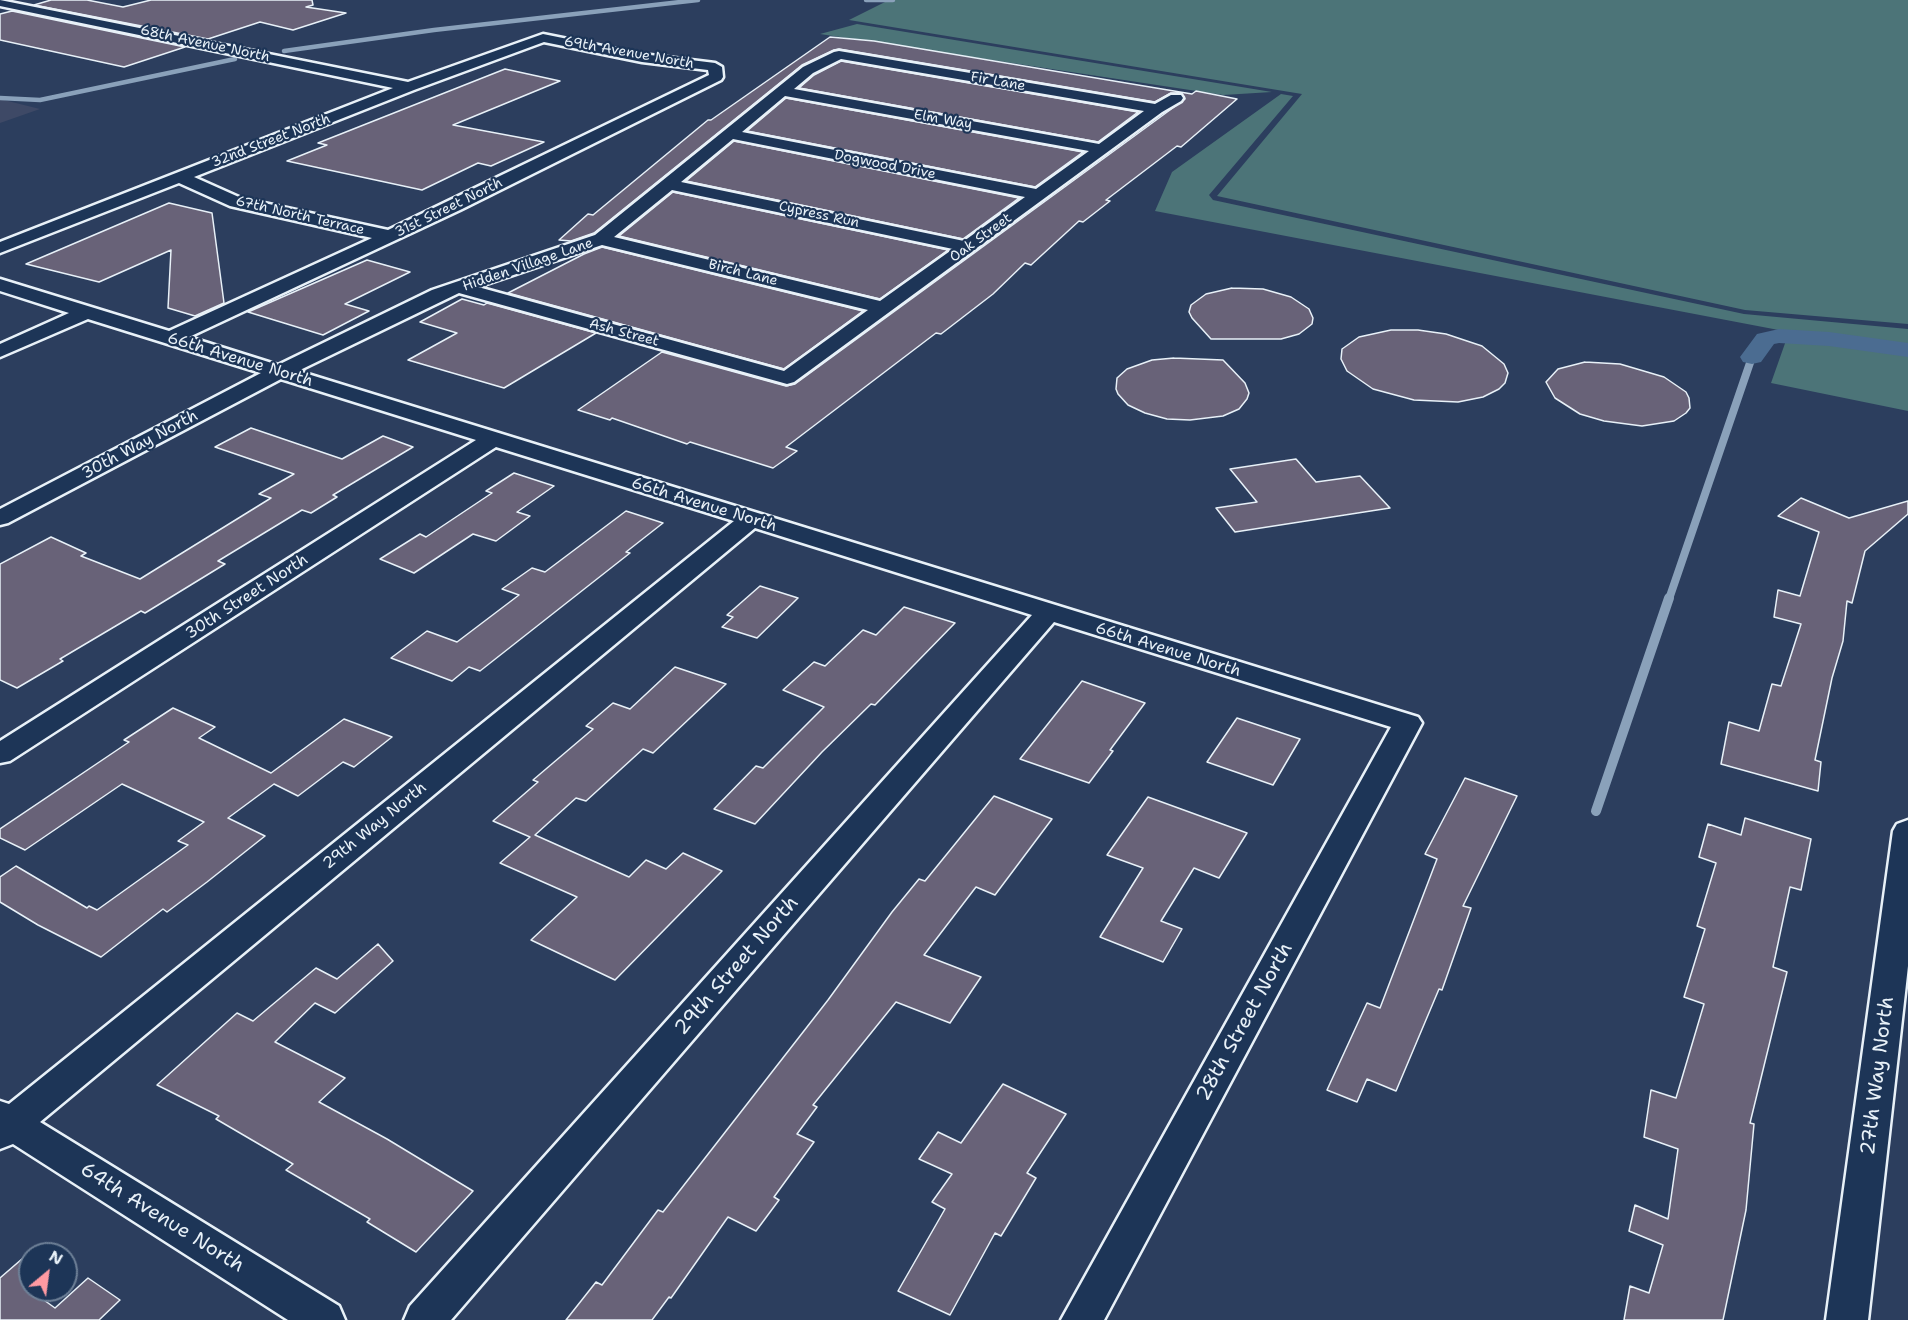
<!DOCTYPE html>
<style>
body{margin:0}
#map{position:relative;width:1908px;height:1320px;overflow:hidden;background:#2c3e5e;font-family:"Shantell Sans",sans-serif}
canvas{display:block}
.north{position:absolute;left:18px;top:1242px;width:60px;height:60px;box-sizing:border-box;background:#1d3557;border:2px solid #6e8097;border-radius:50%;rotate:29deg;font-size:16px;font-weight:700;line-height:24px;text-align:center;color:#e8f1f8}
.north::after{content:'';display:block;margin:auto;width:21px;height:27px;background:#ff9aa2;clip-path:polygon(50% 0,100% 100%,50% 72%,0 100%)}
</style>
<div id="map">
<canvas width="1908" height="1320"></canvas>
<div class="north">N</div>
</div>
<script>
const ctx = document.querySelector('canvas').getContext('2d');
ctx.lineJoin = 'round';
function fill(path, color) { ctx.fillStyle = color; ctx.fill(path, 'evenodd'); }
const shape = rows => new Path2D(rows.map(r => 'M' + r).join(''));
function strokePath(path, color, width, dash) { ctx.strokeStyle = color; ctx.lineWidth = width; ctx.lineCap = dash ? 'butt' : 'round'; ctx.setLineDash(dash || []); ctx.stroke(path); }
function write(font, color, halo, rows, align = 'center') {
  ctx.font = font + ' "Shantell Sans",sans-serif'; ctx.lineWidth = 4.5; ctx.setLineDash([]); ctx.textBaseline = 'middle'; ctx.strokeStyle = halo; ctx.fillStyle = color; for (const [text, x, y, turn = 0] of rows) {
    ctx.save(); ctx.translate(x, y); ctx.rotate((+turn || 0) * Math.PI / 180); ctx.textAlign = isNaN(turn) ? turn : align; if (halo) ctx.strokeText(text, 0, 0); ctx.fillText(text, 0, 0); ctx.restore();
  }
}
fill(shape([
 [0,99,40,109,0,123]
]), '#3e4966');
fill(shape([
 [889,0,1908,0,1908,324,1745,310,1217,196,1302,94,849,20],
 [857,24,1272,92,1223,95,820,34],
 [1281,94,1293,96,1209,195,1213,200,1744,314,1908,329,1908,411,1771,383,1789,332,1155,211,1172,172]
]), '#4c7478');
strokePath(shape([
 [866,0,893,0],
 [284,51,434,30,698,0],
 [0,98,40,100,235,59]
]), '#8aa1ba', 4.5);
strokePath(shape([
 [1669,599,1752,357]
]), '#8aa1ba', 8);
strokePath(shape([
 [1596,811,1669,598]
]), '#8aa1ba', 10);
fill(shape([
 [1779,329,1829,332,1908,343,1908,357,1829,346,1779,343,1774,344,1761,362,1752,364,1743,362,1740,357,1757,334,1779,329]
]), '#4b6c91');
const building = shape([
 [51,0,87,0,123,7,151,0,312,0,313,5,306,7,346,13,293,30,260,22,208,39,34,5,51,0],
 [12,11,185,47,124,67,0,40,0,14,12,11],
 [830,37,874,41,1192,94,1196,91,1237,99,1181,147,1177,146,1106,200,1110,201,1083,222,1079,221,1031,265,1025,263,993,294,941,334,936,333,786,447,797,451,773,468,690,442,687,444,612,418,610,420,578,410,662,352,786,386,795,384,1185,99,1181,93,1171,93,1155,102,839,49,834,50,802,65,594,233,571,241,559,240,588,214,593,215,708,120,711,120,830,37],
 [841,61,1138,112,1098,142,799,88,814,75,841,61],
 [505,69,560,81,453,125,544,142,491,166,478,163,422,190,287,161,327,145,318,143,505,69],
 [786,98,1083,152,1035,187,747,131,786,98],
 [734,141,1019,198,963,239,686,181,734,141],
 [673,192,948,250,880,299,619,236,673,192],
 [169,203,212,213,224,303,195,316,168,308,171,250,99,282,26,264,169,203],
 [602,247,863,311,784,369,508,293,584,254,602,247],
 [367,260,410,272,345,304,369,311,323,335,248,312,367,260],
 [1232,288,1263,289,1291,297,1309,309,1313,318,1312,324,1299,334,1281,339,1211,339,1192,318,1189,312,1191,305,1206,294,1232,288],
 [462,299,484,305,487,303,596,333,504,388,408,360,457,333,420,322,462,299],
 [1391,330,1418,330,1446,334,1482,346,1504,364,1508,373,1505,383,1499,389,1483,397,1458,402,1414,400,1373,389,1347,371,1341,359,1342,349,1359,337,1391,330],
 [1174,358,1223,360,1245,383,1249,393,1247,399,1239,409,1223,416,1190,420,1167,419,1145,413,1128,405,1118,394,1116,389,1117,378,1127,369,1152,360,1174,358],
 [1585,362,1620,364,1664,377,1686,392,1689,398,1690,408,1686,413,1674,421,1642,426,1604,421,1580,414,1555,398,1546,382,1558,369,1585,362],
 [251,428,342,459,383,436,413,447,333,495,337,497,311,513,302,510,218,561,225,564,145,613,141,611,60,659,63,661,17,688,0,680,0,564,51,537,86,553,81,556,140,579,271,498,259,494,294,474,215,447,251,428],
 [1296,459,1316,482,1360,476,1390,508,1235,532,1216,508,1257,502,1230,469,1296,459],
 [514,473,554,486,517,512,530,516,496,541,473,534,414,573,380,559,420,534,426,537,492,493,486,491,514,473],
 [1801,498,1849,518,1908,501,1908,514,1865,551,1852,603,1847,601,1843,641,1832,678,1815,760,1821,762,1818,791,1721,764,1729,722,1759,731,1772,684,1781,686,1801,624,1774,617,1778,590,1800,596,1819,532,1778,516,1801,498],
 [626,511,663,523,626,552,630,553,480,671,469,667,452,681,391,658,427,631,457,642,519,595,502,589,532,568,545,572,626,511],
 [760,586,798,598,757,638,722,627,733,617,727,615,760,586],
 [904,607,955,623,875,705,871,704,822,752,755,824,714,809,756,766,763,768,824,707,783,690,814,662,825,666,863,630,876,635,904,607],
 [675,667,726,684,653,753,643,749,586,801,576,798,535,835,629,877,646,860,666,869,683,853,722,871,615,980,531,940,577,897,500,863,530,837,493,821,538,782,533,780,593,729,586,726,613,703,630,709,675,667],
 [1082,681,1145,703,1110,750,1113,751,1089,783,1020,759,1082,681],
 [173,708,215,727,199,738,271,773,344,719,392,737,354,767,343,762,298,796,274,784,228,818,265,836,207,882,167,912,163,909,101,957,38,925,0,902,0,877,16,866,87,908,89,906,97,910,188,845,178,841,204,822,122,784,25,850,0,838,0,829,129,742,124,740,173,708],
 [1237,718,1300,739,1273,785,1207,762,1237,718],
 [1465,778,1517,796,1463,906,1471,908,1442,990,1439,989,1396,1091,1367,1079,1357,1102,1327,1090,1367,1003,1380,1008,1437,859,1425,854,1465,778],
 [994,796,1052,819,995,895,976,887,924,955,981,977,950,1023,896,1002,813,1105,817,1107,797,1134,814,1142,774,1197,779,1200,756,1231,728,1217,671,1298,669,1297,652,1320,566,1320,596,1282,602,1285,658,1210,663,1212,828,1000,892,912,919,879,925,881,994,796],
 [1148,797,1247,833,1219,878,1194,868,1161,921,1182,929,1163,962,1100,937,1143,868,1107,855,1148,797],
 [1745,818,1811,839,1801,890,1790,887,1773,967,1787,972,1750,1123,1754,1124,1746,1210,1723,1320,1624,1320,1630,1286,1649,1293,1663,1245,1629,1231,1635,1205,1668,1219,1678,1149,1644,1137,1651,1090,1676,1098,1704,1004,1684,997,1705,929,1697,926,1716,863,1699,857,1708,824,1741,835,1745,818],
 [378,944,393,961,335,1013,315,1003,275,1042,345,1078,319,1102,387,1139,473,1191,416,1252,367,1222,370,1219,286,1170,293,1164,216,1119,219,1116,157,1085,237,1013,253,1021,316,968,337,979,378,944],
 [1003,1084,1066,1114,1027,1173,1036,1178,1001,1236,995,1233,950,1315,898,1291,945,1209,932,1202,952,1174,919,1159,938,1132,961,1143,1003,1084],
 [30,1252,30,1290,55,1308,88,1278,120,1300,99,1320,0,1320,0,1278,30,1252]
]);
fill(building, '#686278');
strokePath(building, '#e8f1f8', 1.5);
const street = shape([
 [0,0,408,82,543,34,642,54,715,63,722,67,723,77,721,80,460,210,189,337,278,365,432,290,595,235,803,67,834,52,839,51,1155,104,1171,95,1181,95,1183,98,1181,101,1162,112,794,382,787,384,780,382,459,293,298,371,1418,717,1422,723,1104,1320,1061,1320,1391,727,1054,622,451,1320,404,1320,410,1306,1032,615,755,528,40,1122,339,1306,345,1320,288,1320,13,1144,0,1149,0,1101,9,1104,734,521,496,447,10,761,0,763,0,741,476,440,281,379,8,523,0,525,0,509,261,373,88,319,0,357,0,344,69,313,0,291,0,279,169,331,372,238,230,206,179,183,0,253,0,242,393,88,0,6,0,0],
 [544,42,642,62,708,70,709,75,388,230,241,198,194,177,414,90,544,42],
 [841,59,1144,111,1099,144,794,89,813,73,841,59],
 [785,96,1089,151,1036,189,742,132,785,96],
 [733,139,1025,197,964,241,681,182,733,139],
 [672,190,953,249,880,301,614,237,672,190],
 [602,245,868,310,784,371,478,287,602,245],
 [1908,820,1908,966,1868,1320,1826,1320,1893,831,1897,824,1908,820]
]);
strokePath(street, '#e8f1f8', 5);
fill(street, '#1d3557');
write('14px', '#e8f1f8', '#1d3557', [
 ["68th Avenue North",205,44,12],
 ["69th Avenue North",629,53,10],
 ["Fir Lane",998,82,10],
 ["Elm Way",943,120,10],
 ["32nd Street North",271,141,-21],
 ["Dogwood Drive",885,165,11],
 ["31st Street North",449,208,-26],
 ["Cypress Run",819,215,12],
 ["67th North Terrace",300,216,13],
 ["Oak Street",981,238,-36],
 ["Hidden Village Lane",528,265,-19],
 ["Birch Lane",743,273,14],
 ["Ash Street",624,333,15]
]);
write('16px', '#e8f1f8', '#1d3557', [
 ["66th Avenue North",240,360,17],
 ["30th Way North",140,445,-28],
 ["66th Avenue North",704,505,17],
 ["30th Street North",247,597,-33],
 ["66th Avenue North",1168,650,17],
 ["29th Way North",375,826,-39]
]);
write('20px', '#e8f1f8', '#1d3557', [
 ["29th Street North",737,966,-49],
 ["28th Street North",1245,1022,-61],
 ["27th Way North",1878,1076,-83],
 ["64th Avenue North",162,1218,32]
]);
</script>
